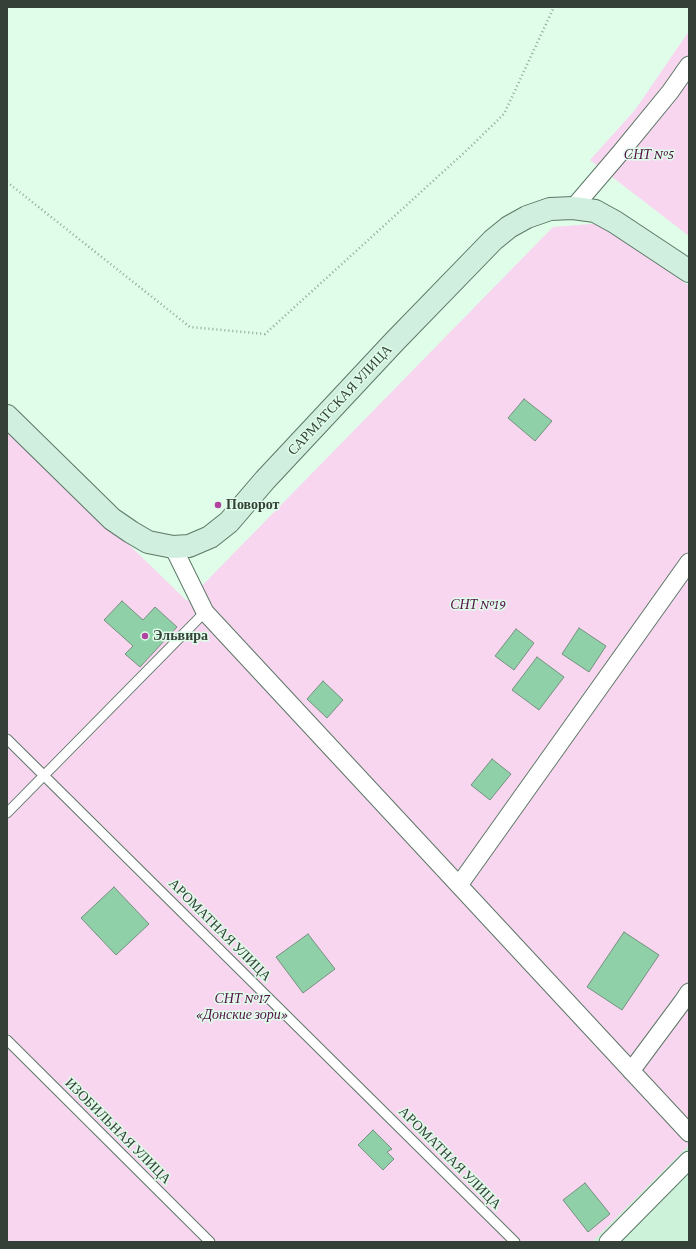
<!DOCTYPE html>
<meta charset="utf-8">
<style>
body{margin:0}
#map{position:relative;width:696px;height:1249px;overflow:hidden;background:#dffde9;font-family:"Crimson Pro",serif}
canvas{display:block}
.frame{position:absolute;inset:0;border:8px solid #344038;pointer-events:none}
</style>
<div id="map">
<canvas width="696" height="1249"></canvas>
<div class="frame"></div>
</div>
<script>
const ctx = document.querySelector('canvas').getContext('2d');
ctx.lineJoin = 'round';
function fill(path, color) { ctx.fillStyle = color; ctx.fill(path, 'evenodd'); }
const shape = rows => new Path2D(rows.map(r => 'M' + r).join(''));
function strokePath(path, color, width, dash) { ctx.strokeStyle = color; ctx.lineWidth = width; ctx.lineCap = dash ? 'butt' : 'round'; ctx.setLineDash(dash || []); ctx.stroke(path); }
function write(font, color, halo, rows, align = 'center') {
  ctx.font = font + ' "Crimson Pro",serif'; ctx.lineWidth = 3; ctx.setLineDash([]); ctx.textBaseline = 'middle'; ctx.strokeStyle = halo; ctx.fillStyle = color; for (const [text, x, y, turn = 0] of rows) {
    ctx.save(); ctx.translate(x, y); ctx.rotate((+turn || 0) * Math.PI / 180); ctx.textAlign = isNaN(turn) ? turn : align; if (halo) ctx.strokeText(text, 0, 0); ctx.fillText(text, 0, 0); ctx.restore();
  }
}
fill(shape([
 [689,1145,689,1242,592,1242]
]), '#ccf2d9');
fill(shape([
 [689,31,689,236,590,160,635,110],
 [602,223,689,286,689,1145,592,1242,7,1242,7,426,187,601,553,227]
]), '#f8d6f0');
const building = shape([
 [524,399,552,421,535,441,508,418,524,399],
 [122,601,143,620,155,607,177,627,140,667,125,654,133,646,104,620,122,601],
 [579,628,606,646,589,672,562,654,579,628],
 [516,629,534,643,514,670,495,656,516,629],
 [537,657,564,677,539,710,512,690,537,657],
 [323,681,343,700,327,718,307,699,323,681],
 [492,759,511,774,490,800,471,785,492,759],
 [114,887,149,924,116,955,81,918,114,887],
 [624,932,659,955,622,1010,587,987,624,932],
 [308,934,335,969,303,993,276,957,308,934],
 [373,1130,392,1149,387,1152,394,1159,383,1170,358,1145,373,1130],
 [585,1183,610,1214,588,1232,563,1200,585,1183]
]);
fill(building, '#8fd0a8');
strokePath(building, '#75917f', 1);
const lane = shape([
 [7,739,515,1242],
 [7,813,205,612],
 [7,1040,210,1242]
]);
const street = shape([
 [573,208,620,153,670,92,689,65],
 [173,547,205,612,689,1133],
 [459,885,689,562],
 [631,1071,683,1001,689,992],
 [608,1242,689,1160]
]);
const secondary = shape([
 [7,416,112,519,131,532,148,542,173,547,189,546,210,537,229,522,265,480,394,342,493,240,509,227,527,217,550,209,573,208,595,211,615,222,689,271]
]);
strokePath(lane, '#5c7766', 11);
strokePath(street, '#5c7766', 19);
strokePath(secondary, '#5c7766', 24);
strokePath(shape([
 [7,182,190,327,265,334,466,151,504,114,554,7]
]), '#90a697', 2.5, [1, 3]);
strokePath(lane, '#fff', 9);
strokePath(street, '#fff', 17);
strokePath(secondary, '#d1efde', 22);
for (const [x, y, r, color] of [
 [218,505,4,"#b1429f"],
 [145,636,4,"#b1429f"]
]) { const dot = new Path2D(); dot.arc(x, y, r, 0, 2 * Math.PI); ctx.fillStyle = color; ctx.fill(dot); strokePath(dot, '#dffde9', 1.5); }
write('italic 14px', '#521048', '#dffde9', [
 ["СНТ №5",649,155],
 ["СНТ №19",478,605],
 ["СНТ №17",242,999],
 ["«Донские зори»",242,1015]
]);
write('14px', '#344038', '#dffde9', [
 ["САРМАТСКАЯ УЛИЦА",340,400,-47],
 ["АРОМАТНАЯ УЛИЦА",220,930,45],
 ["ИЗОБИЛЬНАЯ УЛИЦА",118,1131,45],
 ["АРОМАТНАЯ УЛИЦА",450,1158,45]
]);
write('bold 14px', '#344038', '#dffde9', [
 ["Поворот",226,505],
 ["Эльвира",153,636]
], 'left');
</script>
